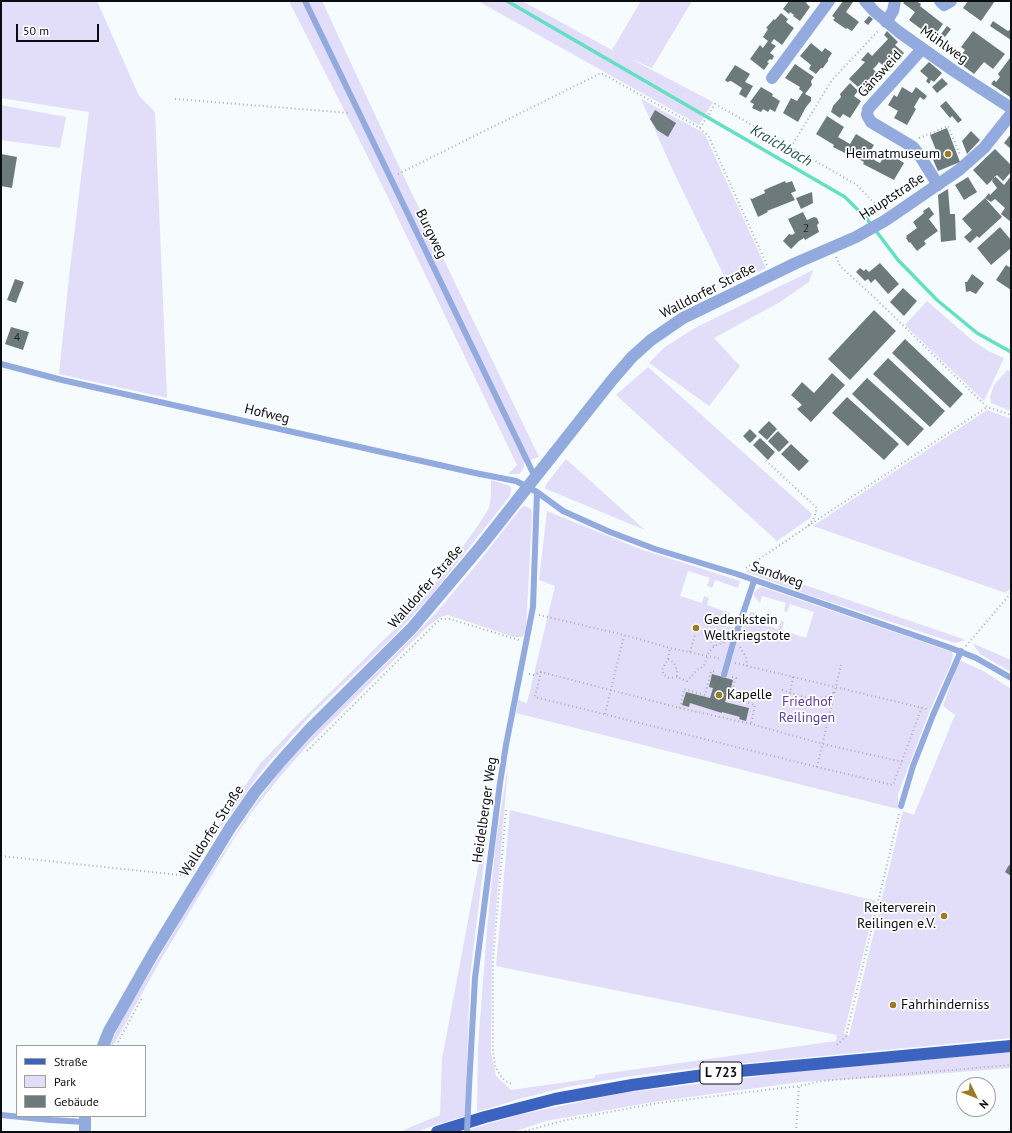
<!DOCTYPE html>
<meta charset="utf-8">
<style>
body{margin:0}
#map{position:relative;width:1012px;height:1133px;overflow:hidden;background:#f6fbfe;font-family:"PT Sans",sans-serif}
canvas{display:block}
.frame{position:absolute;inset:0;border:2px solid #0a0e10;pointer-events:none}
.legend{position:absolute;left:16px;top:1045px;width:130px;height:72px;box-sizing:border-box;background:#fff;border:1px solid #9d9f9f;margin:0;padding:5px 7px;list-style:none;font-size:12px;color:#0a0e10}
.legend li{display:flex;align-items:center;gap:8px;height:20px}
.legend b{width:20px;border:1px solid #9d9f9f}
.north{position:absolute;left:956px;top:1077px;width:40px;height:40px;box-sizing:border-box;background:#fff;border:1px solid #9d9f9f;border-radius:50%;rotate:133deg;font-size:11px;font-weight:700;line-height:16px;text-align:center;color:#0a0e10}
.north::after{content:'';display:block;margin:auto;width:14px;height:18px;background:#9b7b25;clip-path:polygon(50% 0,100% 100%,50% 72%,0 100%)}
.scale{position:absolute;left:16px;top:24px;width:83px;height:18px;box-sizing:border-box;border:2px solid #0a0e10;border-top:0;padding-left:5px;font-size:12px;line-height:14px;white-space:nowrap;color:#0a0e10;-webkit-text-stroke:3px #fff;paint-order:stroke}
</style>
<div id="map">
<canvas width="1012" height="1133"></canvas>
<div class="frame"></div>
<ul class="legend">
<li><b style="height:5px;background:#3d63c0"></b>Straße</li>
<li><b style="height:11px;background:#e2ddf8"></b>Park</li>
<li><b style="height:11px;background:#6d7a7c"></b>Gebäude</li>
</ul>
<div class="north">N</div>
<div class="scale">50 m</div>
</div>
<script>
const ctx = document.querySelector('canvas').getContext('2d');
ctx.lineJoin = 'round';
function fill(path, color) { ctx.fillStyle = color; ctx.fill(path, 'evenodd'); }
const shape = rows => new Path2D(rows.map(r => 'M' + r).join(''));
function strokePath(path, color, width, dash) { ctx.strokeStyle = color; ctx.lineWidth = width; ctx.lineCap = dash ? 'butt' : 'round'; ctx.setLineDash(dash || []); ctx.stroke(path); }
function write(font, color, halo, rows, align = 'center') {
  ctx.font = font + ' "PT Sans",sans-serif'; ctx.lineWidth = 3.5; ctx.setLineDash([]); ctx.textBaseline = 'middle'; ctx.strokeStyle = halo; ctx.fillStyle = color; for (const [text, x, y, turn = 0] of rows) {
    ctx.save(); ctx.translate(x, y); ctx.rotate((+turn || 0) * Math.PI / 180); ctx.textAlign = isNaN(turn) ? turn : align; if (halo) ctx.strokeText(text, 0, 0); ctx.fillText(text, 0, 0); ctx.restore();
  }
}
fill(shape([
 [1,1,97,1,139,96,155,112,167,398,59,374,69,277,89,112,1,98],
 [289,1,322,1,404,177,539,457,524,462,524,468,519,474,508,474,517,465,381,183],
 [478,1,522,1,612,50,641,1,692,1,652,68,629,58,713,102,699,125],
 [641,99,702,132,706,137,766,268,729,286,676,177],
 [1,105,66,117,60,148,1,140],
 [813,270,809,282,780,302,714,338,740,366,709,406,649,363,665,347,693,329],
 [927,301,951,322,973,341,990,352,1004,358,984,401,905,325],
 [648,367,812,514,810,518,777,541,616,395],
 [1007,370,1011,372,1011,411,991,403,990,397,994,385],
 [987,410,1011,419,1011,587,1006,593,813,526],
 [566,459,645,530,546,489,545,487,547,483],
 [491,480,510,486,511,489,510,496,430,597,392,638,310,716,269,762,252,784,228,818,199,860,194,872,191,871,222,820,259,765,299,723,402,622,445,571,477,527,489,508,491,496],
 [525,506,531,509,532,514,526,629,524,634,522,637,514,637,448,615,440,617,429,625,306,747,278,779,252,812,233,840,160,961,113,1046,109,1046,125,1014,199,890,255,804,281,770,320,727,391,659,436,613,478,563,521,508],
 [547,511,637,548,740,581,738,588,715,580,712,588,707,586,710,578,688,571,680,596,702,603,704,596,709,598,707,605,730,613,727,626,742,630,749,614,750,612,756,613,754,621,778,629,781,621,784,622,782,630,806,638,814,612,790,604,787,612,784,611,786,603,762,596,760,603,754,596,754,593,758,588,762,587,952,652,953,656,950,666,930,710,898,794,898,809,516,713,518,700,527,703,555,586,539,580],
 [752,567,966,640,955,643,803,593,746,572],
 [972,643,1011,660,1011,672,980,654],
 [959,660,985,672,1011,689,1011,1038,705,1067,632,1076,567,1087,519,1099,477,1112,478,1048,487,929,496,841,508,765,492,959,491,1053,496,1076,511,1090,595,1078,595,1075,836,1041,837,1035,496,966,510,810,876,901,844,1033,849,1036,903,811,914,815,955,715,943,706],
 [487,837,470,977,465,1116,432,1126,417,1132,399,1132,440,1115,442,1059,483,841],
 [1011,1052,1011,1068,909,1076,800,1082,653,1102,546,1121,513,1132,461,1132,518,1115,622,1093,802,1071]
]), '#e2ddf8');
strokePath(shape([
 [507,1,845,197,867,219,898,260,937,300,977,333,1011,352]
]), '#63e0c4', 3.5);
fill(shape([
 [789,1,808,1,806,3,810,7,800,21,793,16,794,15,790,12,789,14,783,9],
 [843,1,853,2,846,12,859,22,852,31,847,28,846,29,833,20,835,18,832,16],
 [905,1,916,1,921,4,920,6,943,24,933,38,909,20,915,12,903,3],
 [968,1,995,1,981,21,963,8],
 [781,13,788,19,786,22,794,28,782,45,774,39,771,43,776,46,770,53,774,56,772,60,770,59,767,62,769,63,764,70,750,59,760,45,763,48,768,41,763,37,768,29,766,28,774,19,775,20],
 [869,16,873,19,868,25,864,22],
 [993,21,1008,31,1011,29,1011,40,990,26],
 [947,26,951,29,945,37,941,34],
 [887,31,898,42,895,45,904,53,889,71,879,62,876,66,873,69,881,77,866,94,849,79,865,62,861,60,868,52,872,56,888,39,884,35],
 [973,31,1005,54,993,69,984,62,974,74,957,61,965,50,961,47],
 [811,43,822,52,825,48,832,53,828,59,828,61,825,65,823,68,821,68,816,74,809,69,811,65,800,56],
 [1010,58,1011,59,1010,97,991,84,994,80,996,82,1000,77,998,74],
 [929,62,942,73,934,82,931,80,929,84,926,81,928,78,920,71],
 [795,64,814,77,811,81,812,85,805,94,811,97,811,101,806,107,798,122,783,113,791,98,797,101,803,92,799,89,800,87,785,78],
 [735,65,750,74,745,82,753,86,746,98,739,94,742,88,731,81,727,82,725,80],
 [942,78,948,84,937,93,932,87],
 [850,83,858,91,854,96,861,101,850,118,843,114,840,118,831,112,833,106,841,97,840,94],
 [761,87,773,94,772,96,780,101,775,112,770,109,768,112,763,109,761,112,752,108,754,104,750,102],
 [902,87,912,93,916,87,927,96,924,100,920,97,914,107,916,109,907,125,894,118,898,111,888,105,894,95,897,97],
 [946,101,962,120,958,123,952,116,950,118,940,106],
 [655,110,676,123,668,137,657,130,650,119],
 [827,116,844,127,838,137,850,144,856,134,874,145,868,155,876,161,880,163,887,152,904,163,894,180,863,164,864,162,846,152,845,153,833,147,834,145,816,134],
 [947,128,960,162,938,171,931,155,937,153,930,135],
 [971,131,980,140,967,154,962,141],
 [1011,134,1011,149,1004,143],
 [995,149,1011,165,1011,172,1003,181,997,175,987,185,973,170],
 [1,154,17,157,12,188,1,186],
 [995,176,1004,185,1011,176,1011,222,1001,214,1005,208,995,199,991,202,985,198,989,193,990,195,997,188,992,181],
 [968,177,977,192,964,200,955,185],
 [785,181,786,183,792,181,796,191,791,193,795,200,767,211,768,212,758,217,750,198,752,199,765,193,764,190],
 [948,189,950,214,955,214,956,240,941,242,938,195],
 [812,192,813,203,801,209,796,198],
 [985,198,1002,217,979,238,977,236,970,243,964,237,972,230,962,219],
 [929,207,934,214,929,219,938,231,924,241,926,244,917,251,910,242,909,243,906,238,907,237,906,236,917,228,913,222,924,213,923,211],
 [803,212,807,220,814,217,817,218,819,223,817,225,819,232,805,240,804,238,799,241,791,249,783,241,789,234,792,235,795,233,788,219],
 [1000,227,1011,240,1011,248,991,265,977,248],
 [880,263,899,284,888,294,875,279,871,283,868,279,865,281,856,272,860,268,864,271,866,269,869,272],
 [1006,265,1011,268,1011,290,996,280],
 [972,274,984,283,976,294,970,291,966,292,965,282,967,282],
 [15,279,24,282,16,303,7,300],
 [903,288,917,301,904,316,890,302],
 [874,310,896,331,850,380,828,359],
 [11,327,29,332,23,350,5,344],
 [905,339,963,394,950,408,892,353],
 [888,358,945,411,930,427,873,374],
 [832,373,845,385,811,422,797,409,802,405,791,395,802,382,814,393],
 [867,378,924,429,908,446,852,394],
 [847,397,899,444,884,460,832,413],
 [769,421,777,429,767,440,758,432],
 [750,429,757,436,750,443,743,436],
 [778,431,789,442,779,452,768,441],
 [760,438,775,452,768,460,753,445],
 [791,444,809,461,799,471,781,454],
 [712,674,733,680,730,692,728,692,725,702,749,708,746,721,739,719,740,717,722,712,722,713,690,703,689,707,682,705,686,692,710,698,713,688,709,687],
 [1009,865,1011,866,1011,876,1005,872]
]), '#6d7a7c');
strokePath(shape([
 [175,99,350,113],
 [700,128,715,104,791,147,857,185,881,210],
 [919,138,948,126,960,155],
 [791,147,832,80,879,30],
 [398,174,601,73,700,128,709,137,767,265],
 [836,257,840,266,877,300,987,407,1011,415],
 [808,526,987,407],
 [746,568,808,526,814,518,817,508,764,459],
 [539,615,624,635,670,648,721,659],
 [714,646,711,641,711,637,715,634,718,637,722,642],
 [966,646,1011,593],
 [740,647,746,657,747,666],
 [690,652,696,631],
 [668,659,670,648],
 [735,663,927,709],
 [541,672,535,697,817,767,893,785,922,707],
 [529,674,533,675,541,672,680,708,751,724,823,744,903,762],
 [677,677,669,678,664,675,662,670,668,659,674,663,677,670,677,677,687,681,697,670,704,666,708,654,714,646,725,642],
 [732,677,736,678,730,698,755,705,751,724],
 [793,677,789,698,790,701,799,706,807,706,813,700,828,696,835,692],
 [782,690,813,700],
 [680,708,684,689,705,695,711,671,716,672],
 [605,714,624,636],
 [307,751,437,622,441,619,450,619,519,640],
 [817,767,841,665],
 [506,810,493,959,493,1051,495,1066,500,1075,504,1080,513,1085],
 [1,856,189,876],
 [118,1042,142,998],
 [837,1045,846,1036,899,814],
 [521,1132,566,1120,658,1103,799,1086,822,1081,1011,1065],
 [796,1132,799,1086]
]), '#aaafb1', 2, [1, 3]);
strokePath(shape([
 [305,1,535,477],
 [1,364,62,380,475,473,516,481,537,492,563,511,610,532,655,549,737,574,951,648,976,658,1011,678],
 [724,675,733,643,754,581],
 [901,806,913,766,933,715,961,651],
 [469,1086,475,978,500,783,506,745,533,607,537,492],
 [1,1115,51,1120,85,1122]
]), '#92aade', 6);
strokePath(shape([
 [865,1,874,11,899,32,954,71,1011,108],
 [940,1,944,5,951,1],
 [886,22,893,11,895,1],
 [922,49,868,109,867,115,871,122,913,147,920,156,938,185],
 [772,78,829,1]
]), '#92aade', 12);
strokePath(shape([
 [103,1046,109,1031,154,952,230,828,255,792,280,762,309,730,412,628,481,546,612,380,632,357,651,340,683,318,796,263,856,237,886,220,959,170,984,148,1011,114],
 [85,1132,85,1116]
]), '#92aade', 12);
strokePath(shape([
 [437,1132,485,1117,555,1099,632,1085,718,1073,1011,1046]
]), '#3d63c0', 12);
strokePath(shape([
 [467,1132,469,1086]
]), '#92aade', 6);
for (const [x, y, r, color] of [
 [948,154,4,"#9b7b25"],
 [696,628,4,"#9b7b25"],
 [719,695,4,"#9b7b25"],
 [944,916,4,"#9b7b25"],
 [893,1005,4,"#9b7b25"]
]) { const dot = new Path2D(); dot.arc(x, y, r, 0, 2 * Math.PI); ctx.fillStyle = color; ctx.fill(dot); strokePath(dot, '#fff', 1.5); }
write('12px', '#23292b', null, [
 ["2",806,229],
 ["4",17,338]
]);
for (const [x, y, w] of [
 [721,1073,42]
]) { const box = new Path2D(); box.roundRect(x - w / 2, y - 11, w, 22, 3); ctx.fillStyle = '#fff'; ctx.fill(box); strokePath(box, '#0a0e10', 1); }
write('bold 13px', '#0a0e10', null, [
 ["L 723",721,1073]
]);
write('14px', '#0a0e10', '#fff', [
 ["Mühlweg",944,45,35],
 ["Gänsweid",880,74,-48],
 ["Hauptstraße",892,197,-33],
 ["Burgweg",431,234,64],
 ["Walldorfer Straße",708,291,-27],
 ["Hofweg",267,414,13],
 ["Sandweg",777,575,19],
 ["Walldorfer Straße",426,587,-49],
 ["Heidelberger Weg",485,810,-82],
 ["Walldorfer Straße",212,831,-57]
]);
write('14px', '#0a0e10', '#fff', [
 ["Heimatmuseum",940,154,"right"],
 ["Gedenkstein",704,620],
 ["Weltkriegstote",704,636],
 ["Kapelle",727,695],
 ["Reiterverein",936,908,"right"],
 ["Reilingen e.V.",936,924,"right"],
 ["Fahrhinderniss",901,1005]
], 'left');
write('14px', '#5d3f9f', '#fff', [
 ["Friedhof",807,702],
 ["Reilingen",807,718]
]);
write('italic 15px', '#23574c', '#fff', [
 ["Kraichbach",781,146,30]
]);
</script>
